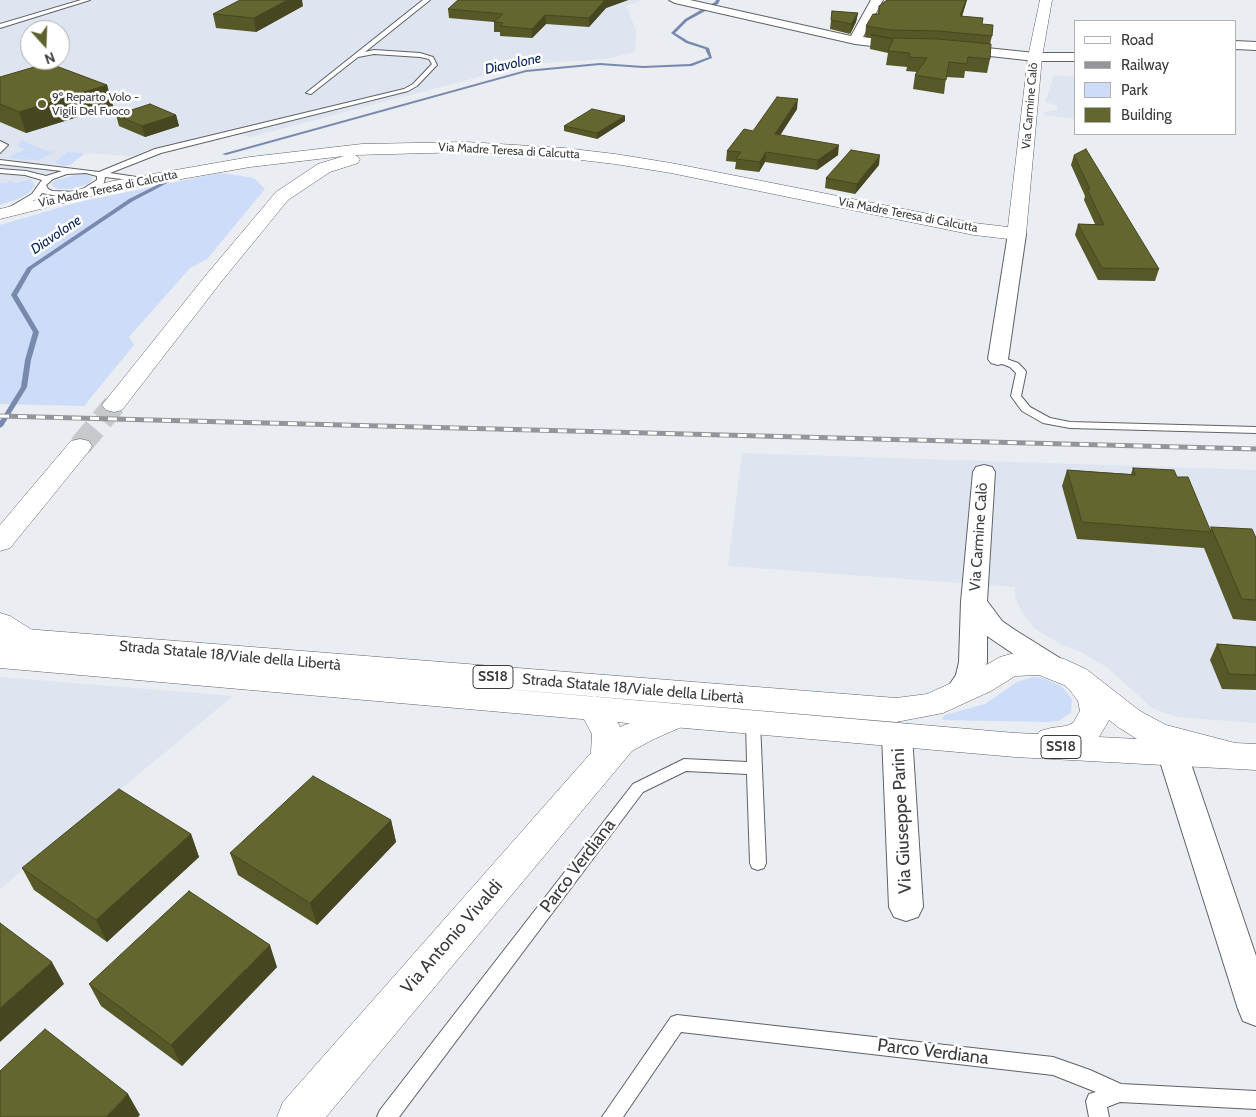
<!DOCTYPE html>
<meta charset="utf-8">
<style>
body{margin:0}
#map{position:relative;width:1256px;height:1117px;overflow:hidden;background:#eaedf1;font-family:Cabin,sans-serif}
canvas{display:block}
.legend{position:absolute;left:1074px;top:20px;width:162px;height:115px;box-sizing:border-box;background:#fff;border:1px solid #b1b1b2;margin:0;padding:6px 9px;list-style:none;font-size:15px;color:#3b3c3e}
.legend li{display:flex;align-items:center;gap:10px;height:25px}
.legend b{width:25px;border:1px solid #b1b1b2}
.north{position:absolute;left:20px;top:20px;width:50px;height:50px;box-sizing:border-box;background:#fff;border:1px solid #b1b1b2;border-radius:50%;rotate:160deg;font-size:14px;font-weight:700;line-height:20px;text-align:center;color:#3b3c3e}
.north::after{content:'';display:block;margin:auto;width:18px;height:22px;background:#5e602d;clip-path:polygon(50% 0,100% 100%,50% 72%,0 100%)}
</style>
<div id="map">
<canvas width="1256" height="1117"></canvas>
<ul class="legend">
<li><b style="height:6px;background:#fff"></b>Road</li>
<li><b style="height:6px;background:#939598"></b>Railway</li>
<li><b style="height:14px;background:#cddcf8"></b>Park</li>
<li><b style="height:14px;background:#64662f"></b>Building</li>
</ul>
<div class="north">N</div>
</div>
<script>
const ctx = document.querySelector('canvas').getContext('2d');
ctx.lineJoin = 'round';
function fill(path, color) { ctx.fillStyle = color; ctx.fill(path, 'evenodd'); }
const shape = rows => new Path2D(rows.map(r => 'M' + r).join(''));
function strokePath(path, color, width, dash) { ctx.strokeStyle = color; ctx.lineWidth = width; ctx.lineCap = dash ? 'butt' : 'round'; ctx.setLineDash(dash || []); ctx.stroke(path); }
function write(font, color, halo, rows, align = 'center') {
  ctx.font = font + ' Cabin,sans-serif'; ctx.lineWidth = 5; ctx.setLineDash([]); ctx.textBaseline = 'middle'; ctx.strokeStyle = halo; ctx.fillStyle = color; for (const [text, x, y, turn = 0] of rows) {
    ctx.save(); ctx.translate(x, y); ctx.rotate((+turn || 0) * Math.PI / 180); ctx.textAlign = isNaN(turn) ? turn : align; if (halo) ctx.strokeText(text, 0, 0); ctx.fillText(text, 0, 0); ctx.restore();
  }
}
fill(shape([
 [0,0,643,0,626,6,636,30,635,52,605,59,528,64,250,137,232,132,146,150,133,156,81,153,51,174,16,182,0,198],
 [30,30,60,30,60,60,30,60],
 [1054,75,1075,77,1075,119,1044,115,1044,112,1057,110,1057,105,1045,102],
 [742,453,1256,470,1256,723,1177,717,1152,708,1108,668,1081,652,1061,644,1035,629,1023,614,1015,597,1015,587,728,566],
 [0,677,233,696,0,889]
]), '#dee4f0');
fill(shape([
 [22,140,46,151,55,152,38,160,13,159,8,157,24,150,17,145],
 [67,152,81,153,84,154,70,165,63,166,55,162],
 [220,173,254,178,265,189,207,259,190,268,129,337,134,345,84,406,0,404,0,225,79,202],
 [78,174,89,175,93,179,88,184,71,189,58,189,51,185,54,181],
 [31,179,35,185,30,192,18,199,0,205,0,183,7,183,10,180,15,183],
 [1033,677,1043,678,1061,686,1072,699,1071,713,1058,721,1048,722,943,720,942,718,945,715,985,704,1017,682]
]), '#cddcf8');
fill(shape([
 [716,0,720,0,718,4,687,21,675,33,688,41,709,48,712,58,692,66,643,68,600,65,526,72,226,155,222,154,526,70,600,63,643,66,690,64,709,57,705,49,686,43,671,33,685,19,715,2,716,0],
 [169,179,173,180,133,201,32,269,17,295,39,332,31,360,27,387,3,426,0,428,0,421,21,387,25,360,33,332,11,295,27,268,129,199,169,179]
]), '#778aad');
strokePath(shape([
 [80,446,114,405]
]), '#c7cacd', 23, [23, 11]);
const lane = shape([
 [81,0,90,0,0,28,0,24,81,0],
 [423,0,430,0,365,52,374,50,420,53,433,57,437,65,417,86,408,91,161,153,110,173,143,178,147,180,146,182,105,177,104,183,80,196,52,195,42,193,38,198,10,213,3,211,32,194,42,180,25,175,0,173,0,169,26,171,46,176,62,171,0,164,0,160,99,172,155,149,404,89,413,84,432,64,429,59,420,57,374,54,358,57,311,94,306,93,423,0],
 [86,173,97,176,97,180,78,192,52,191,48,189,46,185,53,179,67,174,86,173],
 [0,141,8,145,0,153,0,141],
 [998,356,1018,363,1025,370,1026,372,1021,396,1030,407,1050,418,1070,422,1256,427,1256,433,1070,428,1043,423,1022,411,1011,396,1016,373,1010,367,994,361,993,359,998,356],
 [753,717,758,718,760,722,766,863,764,868,758,870,752,868,750,863,747,774,686,771,643,792,399,1117,377,1117,380,1110,633,784,684,759,747,762,746,722,748,718,753,717],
 [677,1015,1053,1057,1090,1070,1121,1084,1256,1091,1256,1109,1120,1102,1107,1107,1109,1117,1089,1117,1086,1101,1089,1094,1096,1092,1053,1075,681,1032,623,1117,602,1117,671,1017,677,1015]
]);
const street = shape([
 [669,0,690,0,851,36,871,0,883,0,863,37,905,42,911,46,905,50,855,44,675,3,669,0],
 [1235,41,1256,42,1256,50,1235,49,1235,41],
 [958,45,1035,53,1075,53,1075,61,1035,61,954,52,952,49,954,46,958,45],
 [1017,229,1023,230,1026,234,1008,359,1005,363,998,365,991,363,988,359,1008,234,1011,230,1017,229],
 [984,465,992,467,995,472,987,601,1002,621,1015,630,1063,660,1067,667,1063,674,1053,677,1043,674,987,636,987,662,983,677,967,701,957,704,947,701,943,694,956,675,959,662,961,602,973,472,976,467,984,465],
 [897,724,907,727,912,735,923,907,918,917,906,921,894,917,889,907,882,735,887,727,897,724],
 [1172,741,1183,744,1187,752,1256,956,1256,1026,1243,1021,1238,1009,1157,752,1161,744,1172,741]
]);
const secondary = shape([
 [1040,0,1052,0,1042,57,1026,234,1024,238,1017,240,974,235,671,173,615,164,564,158,466,152,355,155,360,159,358,163,330,172,288,200,221,282,122,410,114,412,106,410,102,405,106,400,207,274,276,192,318,164,344,156,250,167,113,191,0,219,0,209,113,181,250,157,362,144,466,142,564,148,615,154,671,163,974,223,1008,227,1028,57,1040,0],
 [80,439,89,441,92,446,89,451,10,548,0,551,0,525,71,441,80,439],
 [0,613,10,616,37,633,42,640,37,647,27,650,17,647,0,637,0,613],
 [594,696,605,700,620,727,677,704,688,708,693,716,688,724,652,740,632,751,326,1117,277,1117,283,1102,591,753,592,734,578,708,583,700,594,696]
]);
const primary = shape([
 [0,627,896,698,927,694,969,675,1000,657,1011,654,1039,653,1064,659,1086,669,1140,711,1166,725,1235,743,1256,744,1256,770,1015,757,0,668,0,627],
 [1039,675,1064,685,1069,689,1078,701,1080,711,1073,723,1066,726,1051,728,1040,731,1038,734,1015,733,447,684,896,722,943,713,991,691,1015,676,1039,675],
 [1109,720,1118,727,1137,739,1099,737,1109,720]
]);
strokePath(lane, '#606266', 2);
strokePath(street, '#606266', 2);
strokePath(secondary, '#606266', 1);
strokePath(primary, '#606266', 1);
fill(lane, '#fff');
fill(street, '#fff');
fill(secondary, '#fff');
fill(primary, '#fff');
const rail = shape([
 [0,416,1256,449]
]);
strokePath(rail, '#939598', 5);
strokePath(rail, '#fff', 3, [9]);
fill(shape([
 [458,0,628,0,606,8,589,27,546,24,532,38,500,36,500,32,494,32,494,22,449,18,448,9],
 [967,0,962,17,982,24,992,36,990,44,990,59,987,73,965,71,964,78,946,77,944,94,913,89,915,75,917,72,906,71,907,67,886,65,888,53,870,49,871,38,865,37,866,26,878,14,879,6],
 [303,6,256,32,216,28,213,14],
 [832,11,858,13,856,22,850,34,830,29],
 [0,77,107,85,113,106,26,133,0,122],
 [797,109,780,135,838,155,817,170,765,162,759,172,735,169,736,162,726,161,727,151,753,131],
 [116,115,176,115,179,126,145,137,119,126],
 [625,116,625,121,597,139,564,131,564,126],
 [1074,155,1159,269,1155,281,1098,280,1075,235,1078,224,1095,224,1084,200,1085,196,1071,165],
 [879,165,855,194,825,188,826,178],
 [1133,468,1177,477,1210,530,1211,527,1256,538,1256,621,1233,619,1204,548,1077,539,1062,486,1067,470,1131,474],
 [1217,644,1256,647,1256,690,1222,689,1210,660],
 [391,820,396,842,317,925,238,875,230,853],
 [191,834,199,857,107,942,34,890,22,868],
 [277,967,182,1066,101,1006,89,984]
]), '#565828');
fill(shape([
 [287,0,302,0,303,6,256,32,254,18],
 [605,0,628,0,606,8,589,27,589,18],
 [966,0,967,0,958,26,960,16],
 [858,13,856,22,850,34,851,24],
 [545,15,546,24,532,38,532,29],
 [107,85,113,106,26,133,19,112],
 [798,99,797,109,774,145,775,134],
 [176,115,179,126,145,137,142,126],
 [625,116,625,121,597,139,597,133],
 [839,145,838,155,817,170,818,160],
 [766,152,765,162,759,172,760,162],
 [880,155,879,165,855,194,857,184],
 [391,820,396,842,317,925,310,903],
 [191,834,199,857,107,942,96,920],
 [270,945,277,967,182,1066,171,1045],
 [52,962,64,984,0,1042,0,1008],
 [128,1094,140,1115,138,1117,106,1117]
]), '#464721');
const building = shape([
 [240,0,287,0,254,18,213,14,240,0],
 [458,0,605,0,589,18,545,15,532,29,500,26,503,23,494,22,503,14,448,9,458,0],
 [887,0,966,0,960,16,983,18,982,24,993,25,992,36,938,31,891,30,866,26,873,14,879,14,879,6,887,0],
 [832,11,858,13,851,24,831,20,832,11],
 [872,35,891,38,938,39,991,44,990,59,968,57,967,64,949,62,946,80,915,75,927,58,908,57,910,53,888,51,893,39,872,35],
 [48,63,107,85,19,112,0,104,0,77,48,63],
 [777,97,798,99,775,134,839,145,818,160,766,152,760,162,736,159,741,152,727,151,744,129,753,131,777,97],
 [150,104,176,115,142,126,116,115,150,104],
 [592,109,625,116,597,133,564,126,592,109],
 [1086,149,1159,269,1102,268,1078,224,1104,225,1087,189,1090,189,1074,155,1086,149],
 [851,150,880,155,857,184,826,178,851,150],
 [1133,468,1174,470,1177,477,1188,477,1211,532,1082,522,1067,470,1135,475,1133,468],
 [1211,527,1252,529,1256,538,1256,600,1242,599,1211,527],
 [1217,644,1256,647,1256,675,1229,674,1217,644],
 [313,776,391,820,310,903,230,853,313,776],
 [119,789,191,834,96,920,22,868,119,789],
 [189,891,270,945,171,1045,89,984,189,891],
 [0,923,52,962,0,1008,0,923],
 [45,1029,128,1094,106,1117,0,1117,0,1071,45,1029]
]);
fill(building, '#64662f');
strokePath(building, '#464721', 1);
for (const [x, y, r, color] of [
 [42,104,5,"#5e602d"]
]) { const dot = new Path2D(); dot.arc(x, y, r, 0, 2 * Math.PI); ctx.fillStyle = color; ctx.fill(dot); strokePath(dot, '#fff', 2); }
write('12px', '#3b3c3e', '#fff', [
 ["9º Reparto Volo -",52,97],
 ["Vigili Del Fuoco",52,111]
], 'left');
write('12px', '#3b3c3e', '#fff', [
 ["Via Carmine Calò",1030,106,-85],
 ["Via Madre Teresa di Calcutta",509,151,3],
 ["Via Madre Teresa di Calcutta",108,189,-12],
 ["Via Madre Teresa di Calcutta",908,215,11]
]);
write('italic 14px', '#0b2760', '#fff', [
 ["Diavolone",513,64,-12],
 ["Diavolone",56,235,-34]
]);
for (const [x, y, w] of [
 [493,677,40],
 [1061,747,40]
]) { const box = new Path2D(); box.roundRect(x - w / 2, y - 11.5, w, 23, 4); ctx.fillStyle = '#fff'; ctx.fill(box); strokePath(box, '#3b3c3e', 1); }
write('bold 14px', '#3b3c3e', null, [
 ["SS18",493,677],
 ["SS18",1061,747]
]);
write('15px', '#3b3c3e', '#fff', [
 ["Via Carmine Calò",979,537,-86],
 ["Strada Statale 18/Viale della Libertà",230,656,5],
 ["Strada Statale 18/Viale della Libertà",633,689,5]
]);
write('18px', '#3b3c3e', '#fff', [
 ["Via Giuseppe Parini",902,821,-93],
 ["Parco Verdiana",578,866,-53],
 ["Via Antonio Vivaldi",452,937,-49],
 ["Parco Verdiana",933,1052,7]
]);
</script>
